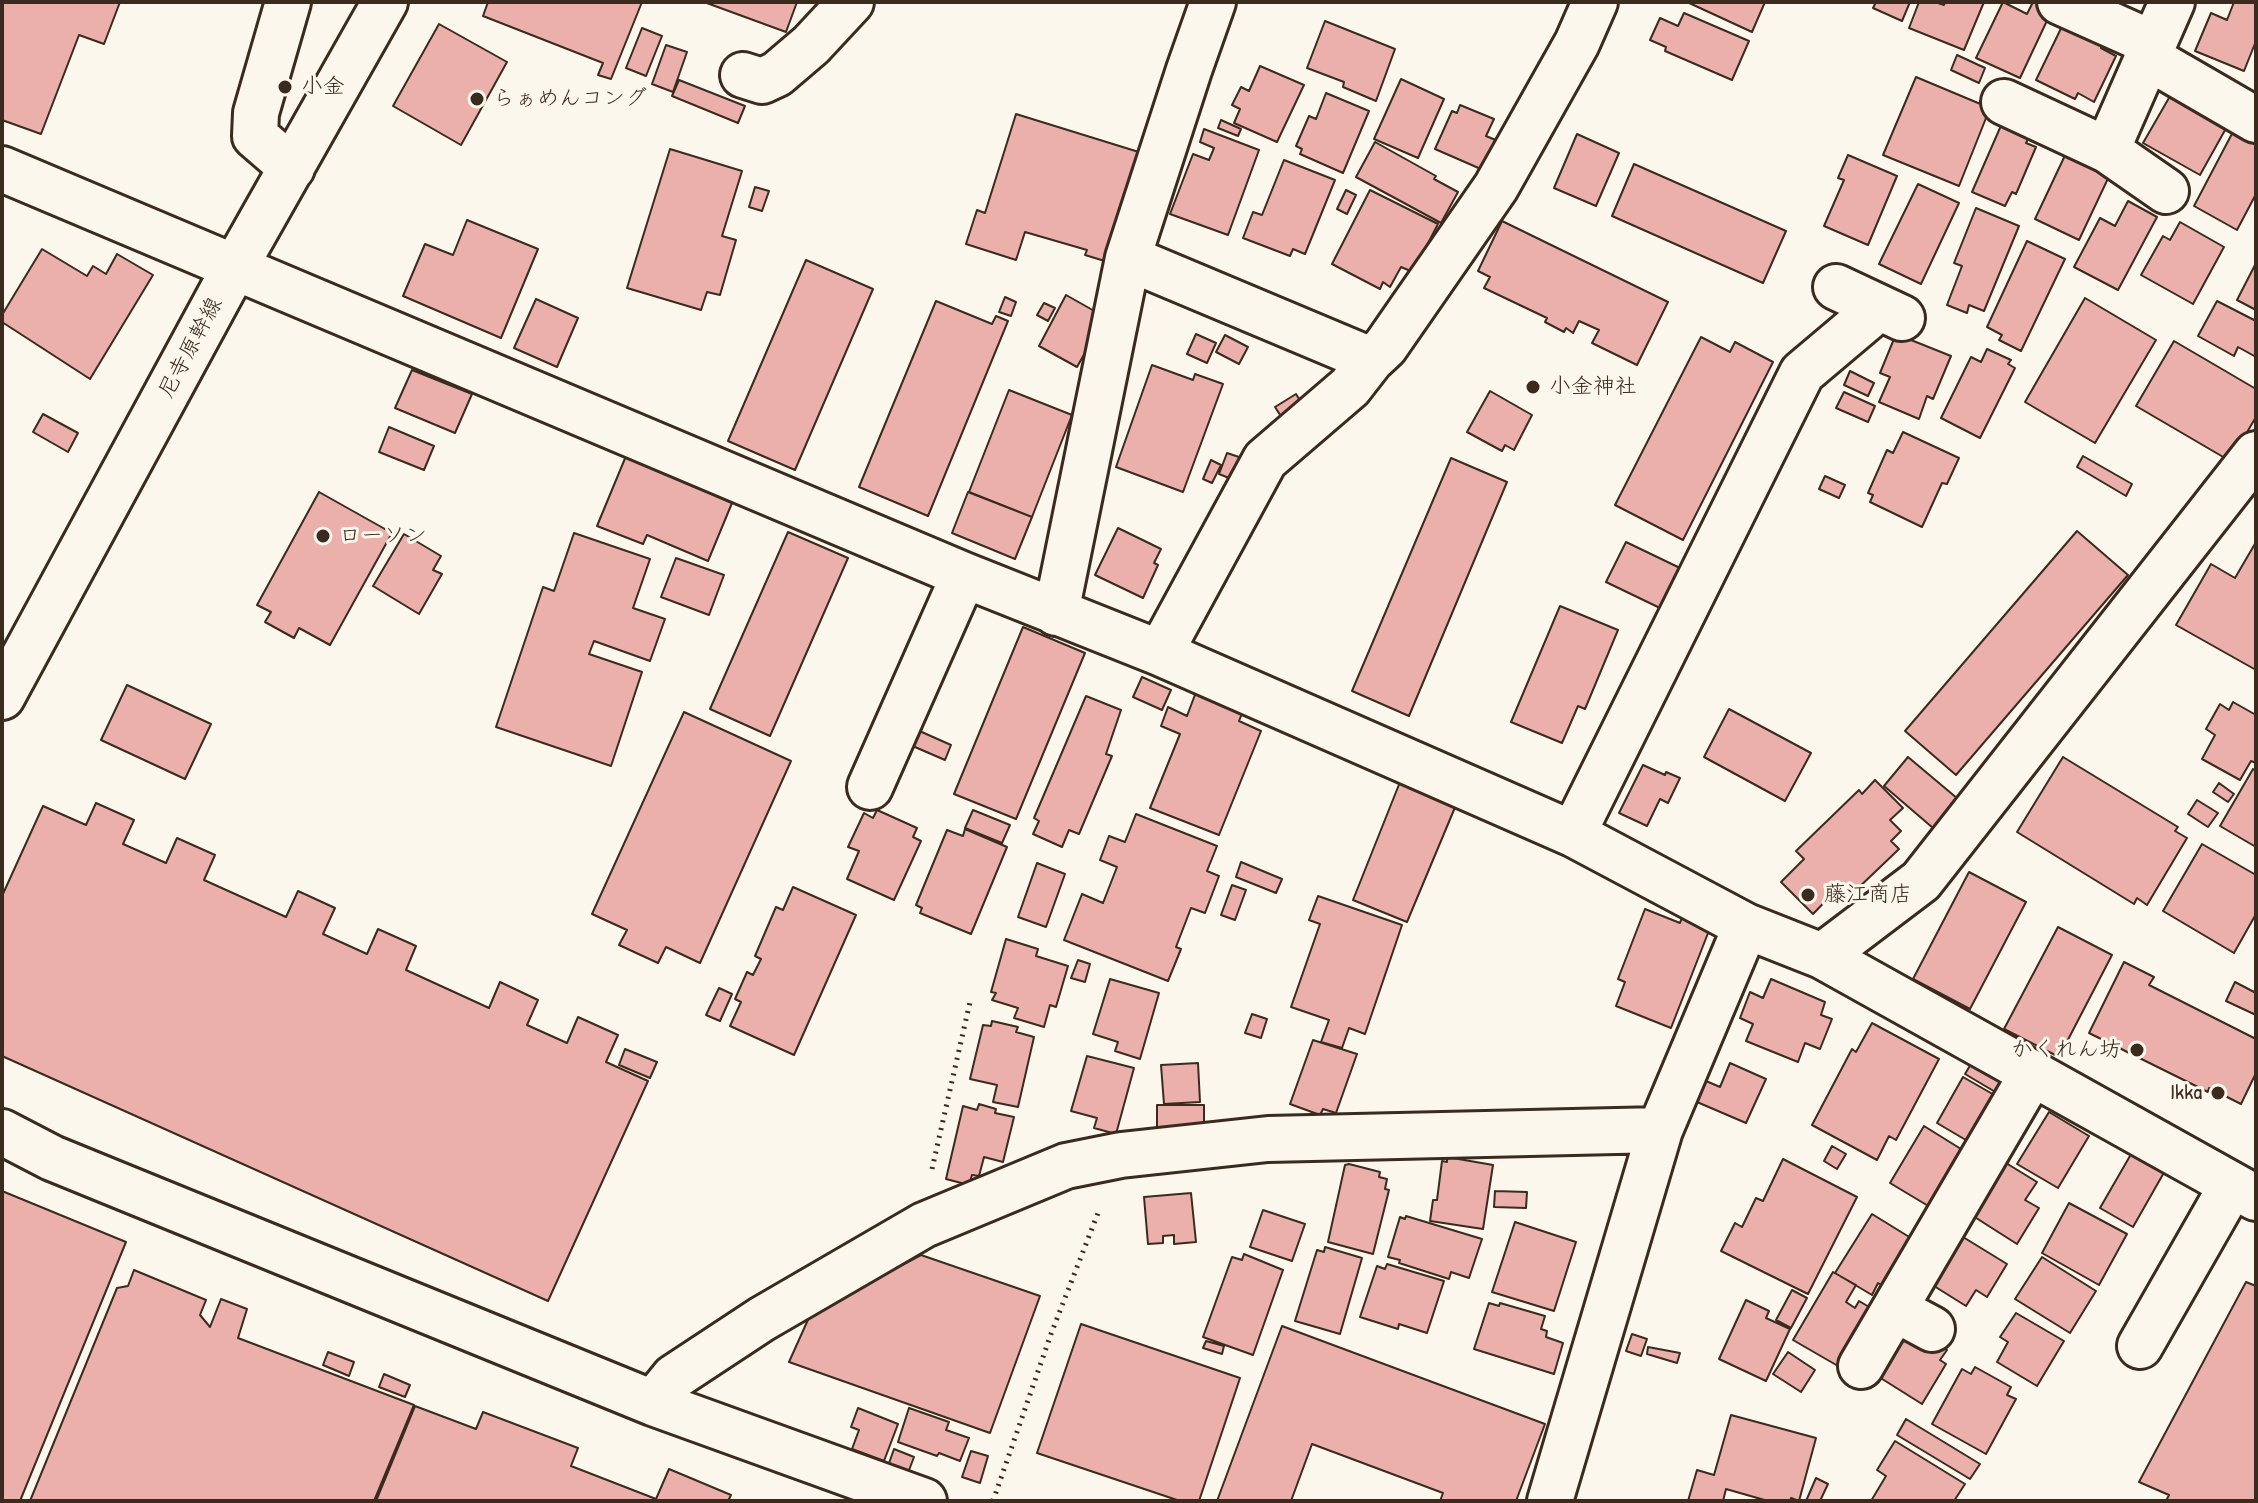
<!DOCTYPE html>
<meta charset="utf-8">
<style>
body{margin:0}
#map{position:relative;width:2258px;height:1503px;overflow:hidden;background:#fbf7ec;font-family:"Patrick Hand",sans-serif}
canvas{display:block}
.frame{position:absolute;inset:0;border:4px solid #3b2a1e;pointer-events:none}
</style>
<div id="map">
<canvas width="2258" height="1503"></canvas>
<div class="frame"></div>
</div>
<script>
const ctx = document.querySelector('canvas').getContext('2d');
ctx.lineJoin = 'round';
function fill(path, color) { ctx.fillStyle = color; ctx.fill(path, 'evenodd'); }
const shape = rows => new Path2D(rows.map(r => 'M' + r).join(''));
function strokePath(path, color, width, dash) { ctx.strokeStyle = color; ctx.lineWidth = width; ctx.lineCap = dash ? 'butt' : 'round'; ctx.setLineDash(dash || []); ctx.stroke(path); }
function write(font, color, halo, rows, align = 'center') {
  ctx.font = font + ' "Patrick Hand","Klee One",sans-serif'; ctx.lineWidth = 6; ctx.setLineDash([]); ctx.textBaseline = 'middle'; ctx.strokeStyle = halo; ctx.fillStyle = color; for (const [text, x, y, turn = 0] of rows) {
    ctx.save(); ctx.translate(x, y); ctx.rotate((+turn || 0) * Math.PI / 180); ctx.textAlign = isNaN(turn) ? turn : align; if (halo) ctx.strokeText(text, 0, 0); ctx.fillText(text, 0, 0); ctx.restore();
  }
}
const building = shape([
 [2,2,120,2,104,44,79,35,41,134,2,120,2,2],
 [488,2,642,2,611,79,598,75,603,63,483,16,488,2],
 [704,2,797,2,786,32,704,2],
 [1687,2,1765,2,1752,32,1687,2],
 [1876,2,1910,2,1902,21,1873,8,1876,2],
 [1919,2,1935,2,1944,5,1945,2,1984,2,1964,50,1909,28,1919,2],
 [2003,2,2027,14,2033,2,2052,10,2020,78,1976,58,2003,2],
 [2234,2,2256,2,2256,41,2244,71,2195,51,2211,13,2227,20,2234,2],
 [1684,13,1749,41,1732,80,1665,51,1666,47,1650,40,1660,18,1678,26,1684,13],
 [2067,16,2108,35,2101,48,2116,56,2094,102,2078,93,2075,99,2036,80,2067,16],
 [1325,21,1395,49,1376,101,1343,87,1344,82,1307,68,1325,21],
 [439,24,507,62,461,145,393,106,439,24],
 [642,28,662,36,646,76,626,68,642,28],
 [666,45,687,52,673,92,652,84,666,45],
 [1957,55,1985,68,1979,83,1951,70,1957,55],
 [1260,66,1304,85,1277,142,1234,123,1240,109,1232,105,1241,87,1249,91,1260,66],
 [1916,77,1990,108,1959,186,1883,155,1916,77],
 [1401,79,1444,99,1418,158,1374,139,1401,79],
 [679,80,745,106,738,123,672,96,679,80],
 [2173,91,2229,123,2200,175,2143,143,2173,91],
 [1326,93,1369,111,1343,173,1300,154,1302,149,1296,146,1309,116,1316,119,1326,93],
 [1460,105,1494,119,1486,136,1503,143,1490,173,1435,149,1452,111,1457,113,1460,105],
 [1016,114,1142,153,1108,262,1085,255,1087,250,1025,232,1016,260,966,244,977,210,985,213,1016,114],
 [1221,120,1241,129,1238,136,1218,128,1221,120],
 [2003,121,2031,133,2026,143,2036,147,2016,194,2012,192,2005,206,1972,192,2003,121],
 [2235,128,2256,139,2256,194,2237,230,2194,206,2235,128],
 [1204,129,1259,150,1228,235,1170,214,1193,154,1209,160,1214,148,1200,142,1204,129],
 [1577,134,1619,153,1596,206,1554,188,1577,134],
 [1375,142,1436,176,1434,179,1458,192,1441,223,1356,177,1375,142],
 [670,149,742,171,722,236,736,240,720,295,707,292,701,310,627,288,670,149],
 [2068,149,2112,170,2079,240,2035,219,2068,149],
 [1848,155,1897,176,1868,245,1824,226,1844,180,1838,178,1848,155],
 [1284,160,1335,180,1305,254,1293,249,1290,256,1243,238,1253,212,1262,215,1284,160],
 [1634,164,1786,231,1763,283,1612,216,1634,164],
 [1918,184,1959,203,1921,284,1879,264,1918,184],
 [755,187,769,191,762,211,749,207,755,187],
 [1346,190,1356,195,1347,214,1337,209,1346,190],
 [1370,190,1438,224,1413,272,1401,267,1390,287,1383,282,1380,289,1332,264,1370,190],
 [2128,201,2157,217,2118,290,2074,267,2100,218,2115,226,2128,201],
 [1976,208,2019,226,1984,311,1969,305,1967,313,1947,305,1962,266,1954,263,1976,208],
 [467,220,538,249,501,338,403,296,425,244,453,255,467,220],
 [1502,221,1668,302,1637,365,1592,343,1599,330,1579,321,1573,333,1566,328,1564,332,1545,322,1547,318,1484,288,1490,277,1478,271,1502,221],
 [2180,222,2224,247,2193,304,2141,275,2163,236,2170,240,2180,222],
 [2027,241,2065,259,2021,351,1999,340,2002,335,1987,327,2027,241],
 [42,249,87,276,93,266,106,274,117,254,153,275,90,379,2,322,2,315,42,249],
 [806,260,873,289,795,470,728,441,806,260],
 [2256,263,2256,310,2237,300,2256,263],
 [1066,295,1105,317,1077,367,1039,346,1066,295],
 [1005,297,1016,302,1011,316,999,312,1005,297],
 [2085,298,2156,340,2095,443,2025,402,2085,298],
 [536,299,578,318,557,367,514,348,536,299],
 [936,301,992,324,996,316,1008,321,928,516,859,487,936,301],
 [2217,301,2256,321,2256,357,2238,347,2234,356,2198,336,2217,301],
 [1044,303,1055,308,1048,321,1037,315,1044,303],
 [1196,334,1216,343,1207,363,1187,354,1196,334],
 [1896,334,1951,356,1933,399,1927,396,1919,419,1879,402,1890,377,1880,373,1896,334],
 [1225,335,1248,347,1239,364,1216,352,1225,335],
 [1701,337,1730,352,1735,342,1773,362,1683,540,1615,505,1701,337],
 [2174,341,2256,389,2256,417,2230,461,2136,406,2174,341],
 [1987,349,2011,360,2008,364,2015,368,1980,438,1941,418,1971,357,1981,362,1987,349],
 [1152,365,1193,380,1195,374,1223,384,1183,492,1116,467,1152,365],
 [412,370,472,394,455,433,395,408,412,370],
 [1850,371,1874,383,1868,396,1844,385,1850,371],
 [1009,390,1072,415,1032,517,969,492,1009,390],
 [1490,391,1532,415,1514,450,1505,445,1502,451,1467,432,1490,391],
 [1844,392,1875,406,1868,422,1836,408,1844,392],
 [1296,394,1304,407,1284,421,1275,407,1296,394],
 [43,414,78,433,68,452,33,432,43,414],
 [389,427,434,446,424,470,379,452,389,427],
 [1903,432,1959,458,1947,484,1942,483,1922,527,1870,502,1873,495,1868,493,1887,450,1893,453,1903,432],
 [1227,453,1242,458,1234,480,1219,474,1227,453],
 [626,456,732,503,708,561,647,535,643,544,597,526,626,456],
 [2083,456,2132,484,2126,496,2077,467,2083,456],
 [1451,458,1507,482,1409,716,1352,691,1451,458],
 [1211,460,1221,465,1212,483,1203,479,1211,460],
 [1825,476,1845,485,1839,498,1819,489,1825,476],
 [319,492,392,533,330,645,299,628,294,638,265,622,271,612,257,605,319,492],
 [968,492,1032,517,1015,559,952,533,968,492],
 [1118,528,1161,549,1154,563,1158,565,1143,598,1095,575,1118,528],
 [2077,531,2128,575,1956,775,1905,731,2077,531],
 [788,532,848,558,770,736,710,709,788,532],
 [574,533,650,559,633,608,665,619,650,661,594,641,589,654,642,672,611,766,496,727,543,587,554,591,574,533],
 [404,534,441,556,433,570,442,574,419,614,373,586,404,534],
 [1626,542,1680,568,1660,608,1606,582,1626,542],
 [2256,542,2256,670,2176,625,2211,564,2235,578,2256,542],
 [676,558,724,575,709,615,661,597,676,558],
 [1560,606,1618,630,1585,709,1578,706,1562,743,1511,722,1560,606],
 [1023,627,1085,653,1016,819,954,794,1023,627],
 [1142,677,1171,690,1162,710,1133,697,1142,677],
 [127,685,211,724,185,779,101,740,127,685],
 [1196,692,1243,711,1239,721,1261,731,1219,835,1150,808,1180,734,1161,726,1168,707,1187,716,1196,692],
 [1086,696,1121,710,1106,754,1112,756,1079,834,1069,830,1062,847,1033,834,1039,821,1034,818,1086,696],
 [2233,702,2256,715,2256,763,2251,761,2240,780,2202,759,2215,735,2206,729,2220,704,2229,710,2233,702],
 [1729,709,1811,753,1785,801,1704,757,1729,709],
 [684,712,791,761,700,963,666,947,658,963,619,945,627,930,592,914,684,712],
 [915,729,951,745,945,760,908,744,915,729],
 [1908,757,1958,799,1933,828,1884,786,1908,757],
 [2063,757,2178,827,2175,831,2187,838,2147,905,2137,898,2134,904,2017,832,2063,757],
 [1643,765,1665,775,1666,772,1680,778,1668,803,1660,799,1647,826,1619,813,1643,765],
 [2253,769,2256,771,2256,847,2220,826,2253,769],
 [1875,780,1903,808,1890,820,1901,831,1891,841,1899,849,1853,893,1842,884,1813,914,1781,882,1804,859,1796,851,1859,790,1862,794,1875,780],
 [1400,782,1456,805,1407,922,1353,900,1400,782],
 [2219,783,2234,794,2228,802,2213,792,2219,783],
 [2197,800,2218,813,2208,827,2188,814,2197,800],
 [96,803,134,820,123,844,166,863,177,838,215,855,204,880,286,917,298,891,335,908,323,934,367,954,378,929,416,946,406,970,489,1008,500,982,538,1000,527,1025,567,1043,578,1017,618,1035,606,1062,648,1081,548,1301,2,1056,2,896,43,806,86,825,96,803],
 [877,810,917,828,913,837,921,841,894,900,847,879,859,851,848,847,864,813,873,818,877,810],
 [973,810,1010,825,1002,843,965,828,973,810],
 [1136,814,1217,846,1207,871,1219,876,1205,913,1191,908,1176,947,1181,949,1168,981,1064,940,1082,894,1103,903,1117,867,1100,860,1109,836,1125,842,1136,814],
 [965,829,1007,847,971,934,920,913,922,908,916,905,947,830,963,836,965,829],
 [2202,844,2256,875,2256,914,2234,953,2163,911,2202,844],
 [1241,862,1282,879,1276,893,1236,877,1241,862],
 [1037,863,1065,874,1046,927,1018,917,1037,863],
 [1969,872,2026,902,1970,1009,1913,979,1969,872],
 [1232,885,1246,890,1235,920,1221,915,1232,885],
 [793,887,856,915,794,1055,730,1026,741,1002,735,999,747,972,753,975,761,959,755,956,776,907,783,910,793,887],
 [1318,896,1402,925,1365,1034,1349,1028,1342,1048,1321,1042,1329,1020,1291,1007,1320,924,1309,920,1318,896],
 [1645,909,1680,923,1682,917,1710,928,1671,1028,1616,1006,1625,982,1618,979,1645,909],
 [2058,927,2112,955,2059,1057,2004,1029,2058,927],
 [1006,939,1038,949,1036,956,1068,966,1056,1007,1050,1005,1044,1027,1014,1018,1018,1008,992,1000,996,993,991,992,1006,939],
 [1078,960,1090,964,1085,982,1071,978,1078,960],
 [2124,962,2154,977,2149,985,2256,1039,2256,1073,2241,1104,2209,1088,2208,1092,2089,1033,2124,962],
 [1110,979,1159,993,1140,1059,1115,1051,1118,1042,1093,1034,1110,979],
 [1771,979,1825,1002,1821,1015,1832,1019,1820,1049,1805,1043,1798,1062,1746,1041,1753,1024,1740,1018,1750,992,1763,998,1771,979],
 [2235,982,2256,993,2256,1015,2226,1001,2235,982],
 [719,988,732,994,720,1021,706,1015,719,988],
 [1252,1014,1267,1019,1261,1038,1245,1033,1252,1014],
 [992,1021,1018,1027,1016,1032,1034,1037,1018,1107,993,1102,997,1085,970,1079,983,1025,991,1026,992,1021],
 [1872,1023,1939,1059,1896,1140,1889,1136,1877,1160,1812,1125,1852,1049,1856,1052,1872,1023],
 [1313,1040,1357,1054,1336,1113,1323,1109,1320,1115,1290,1104,1313,1040],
 [625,1049,657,1062,650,1078,619,1065,625,1049],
 [1087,1056,1134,1068,1116,1134,1094,1128,1097,1118,1071,1111,1087,1056],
 [1974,1059,2006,1078,1997,1093,1965,1074,1974,1059],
 [1198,1063,1200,1102,1164,1104,1161,1065,1198,1063],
 [1730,1063,1766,1079,1746,1123,1697,1102,1706,1081,1720,1087,1730,1063],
 [1963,1077,2003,1100,1976,1146,1937,1123,1963,1077],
 [979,1104,996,1109,995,1113,1014,1117,1003,1162,984,1157,979,1176,972,1175,969,1185,946,1179,963,1106,977,1110,979,1104],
 [1157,1105,1204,1105,1204,1127,1157,1127,1157,1105],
 [2049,1112,2089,1136,2058,1188,2017,1164,2049,1112],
 [1924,1126,1969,1154,1935,1210,1890,1183,1924,1126],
 [1832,1146,1846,1154,1837,1169,1824,1161,1832,1146],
 [2134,1149,2170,1162,2133,1227,2100,1208,2134,1149],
 [1447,1157,1493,1165,1483,1229,1430,1221,1433,1200,1437,1200,1442,1161,1447,1162,1447,1157],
 [1783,1159,1857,1197,1808,1294,1721,1251,1735,1223,1742,1227,1756,1198,1763,1201,1783,1159],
 [2006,1163,2037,1182,2025,1200,2039,1208,2017,1244,1973,1216,2006,1163],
 [1349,1164,1380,1172,1379,1177,1387,1179,1385,1189,1389,1190,1373,1254,1328,1242,1345,1165,1349,1164],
 [2,1191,126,1242,20,1501,2,1501,2,1191],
 [1495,1191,1527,1192,1526,1208,1494,1207,1495,1191],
 [1191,1193,1196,1242,1174,1244,1174,1235,1163,1236,1163,1243,1148,1244,1144,1197,1191,1193],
 [2069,1203,2127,1234,2099,1285,2042,1253,2069,1203],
 [1263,1210,1305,1224,1292,1261,1250,1247,1263,1210],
 [1872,1214,1919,1243,1890,1290,1878,1283,1872,1295,1835,1273,1872,1214],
 [1406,1216,1482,1239,1469,1278,1451,1272,1449,1279,1399,1263,1400,1260,1388,1257,1400,1217,1405,1219,1406,1216],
 [1515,1222,1576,1242,1554,1311,1492,1292,1515,1222],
 [1963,1237,2007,1264,1987,1297,1976,1290,1966,1306,1934,1286,1963,1237],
 [1325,1247,1362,1258,1340,1334,1295,1321,1317,1250,1324,1252,1325,1247],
 [1244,1254,1283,1270,1253,1355,1203,1337,1232,1257,1242,1260,1244,1254],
 [921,1255,1040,1296,990,1433,789,1362,811,1313,921,1255],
 [2042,1257,2096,1291,2070,1333,2015,1299,2042,1257],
 [1387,1264,1444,1281,1427,1333,1399,1324,1398,1329,1360,1317,1377,1266,1385,1269,1387,1264],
 [134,1270,206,1300,200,1315,210,1327,221,1299,247,1309,238,1338,414,1405,374,1501,30,1501,117,1288,128,1286,134,1270],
 [1833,1272,1856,1285,1846,1302,1855,1308,1859,1301,1876,1311,1851,1343,1838,1366,1793,1340,1833,1272],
 [2246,1282,2256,1286,2256,1501,2166,1501,2169,1495,2139,1482,2246,1282],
 [1792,1290,1807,1298,1791,1328,1776,1320,1792,1290],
 [1746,1300,1769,1311,1766,1318,1790,1329,1766,1381,1719,1359,1746,1300],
 [1489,1303,1499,1306,1500,1303,1545,1316,1541,1329,1547,1331,1546,1337,1563,1343,1554,1374,1474,1349,1489,1303],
 [2016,1313,2064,1341,2037,1386,1997,1362,2008,1342,2000,1337,2016,1313],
 [1081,1324,1240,1378,1199,1501,1180,1501,1037,1453,1081,1324],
 [1282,1326,1545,1424,1516,1501,1440,1501,1443,1493,1312,1444,1291,1501,1217,1501,1282,1326],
 [1917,1332,1947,1350,1940,1360,1946,1364,1922,1404,1879,1377,1905,1336,1917,1332],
 [1632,1334,1647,1339,1641,1356,1626,1351,1632,1334],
 [1206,1341,1224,1346,1222,1354,1203,1348,1206,1341],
 [1648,1347,1680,1353,1677,1363,1647,1354,1648,1347],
 [328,1352,354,1362,349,1376,323,1365,328,1352],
 [1788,1352,1815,1370,1801,1392,1773,1374,1788,1352],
 [1975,1367,2011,1387,2007,1395,2016,1399,1986,1454,1932,1424,1962,1369,1971,1374,1975,1367],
 [384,1374,410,1385,405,1397,379,1387,384,1374],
 [415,1406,476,1429,483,1412,578,1448,571,1466,656,1499,669,1469,731,1495,728,1501,376,1501,415,1406],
 [858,1408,898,1424,884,1461,852,1449,859,1430,851,1427,858,1408],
 [909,1408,949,1422,946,1430,969,1438,960,1461,939,1453,937,1456,898,1442,909,1408],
 [1731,1415,1816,1438,1799,1501,1791,1498,1790,1501,1768,1501,1726,1489,1723,1501,1688,1501,1697,1470,1714,1475,1731,1415],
 [1906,1419,1980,1464,1970,1479,1897,1435,1906,1419],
 [1895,1441,1965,1484,1954,1501,1871,1501,1886,1476,1877,1470,1895,1441],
 [894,1449,914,1457,908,1473,888,1466,894,1449],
 [971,1451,988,1456,980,1483,962,1477,971,1451],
 [1816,1478,1828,1484,1820,1501,1806,1501,1816,1478]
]);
fill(building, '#ebb0ab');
strokePath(building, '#3b2a1e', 2);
const minor = shape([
 [288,2,256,113,255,136,292,168],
 [1213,2,1189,70,1128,258,1371,360],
 [2060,2,2154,44],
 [2149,58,2256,120],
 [743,75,762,81,777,74,811,45,851,2],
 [2004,102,2107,150,2172,2],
 [2107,150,2166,191],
 [2,169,964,575,1160,653,1573,834,1746,926,1822,956,2256,1198],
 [1836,287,1902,318],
 [1056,613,1128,258],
 [1160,653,1265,460,1350,387,1371,360,1385,347,1496,187,1577,43,1595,2],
 [2,697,235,267,385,2],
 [870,787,964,575],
 [1573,834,1802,373,1879,308],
 [1822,956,1921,881,2256,454],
 [2,1132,52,1158,653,1403,924,1501],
 [1895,1309,1932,1329],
 [2140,1346,2232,1185],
 [1861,1366,2032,1074],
 [653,1403,674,1377,762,1319,924,1225,1066,1166,1121,1155,1268,1139,1660,1130],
 [1550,1501,1660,1130,1746,926]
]);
strokePath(minor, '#3b2a1e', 50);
strokePath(shape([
 [932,1169,970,1002],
 [993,1501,1051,1334,1100,1208]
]), '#3b2a1e', 5, [2, 6]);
strokePath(minor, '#fbf7ec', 44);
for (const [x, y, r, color] of [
 [285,87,8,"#3b2a1e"],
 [477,99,8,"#3b2a1e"],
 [1533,387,8,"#3b2a1e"],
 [323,536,8,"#3b2a1e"],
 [1808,895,8,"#3b2a1e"],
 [2137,1050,8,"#3b2a1e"],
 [2218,1093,8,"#3b2a1e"]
]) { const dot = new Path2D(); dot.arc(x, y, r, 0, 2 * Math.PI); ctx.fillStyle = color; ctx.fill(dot); strokePath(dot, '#fbf7ec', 3); }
write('22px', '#3b2a1e', '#fbf7ec', [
 ["小金",301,87],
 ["らぁめんコング",493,99],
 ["小金神社",1549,387],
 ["ローソン",339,536],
 ["藤江商店",1824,895],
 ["かくれん坊",2121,1050,"right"],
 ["Ikka",2202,1093,"right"]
], 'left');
write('22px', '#3b2a1e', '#fbf7ec', [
 ["尼寺原幹線",191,348,-62]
]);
</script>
